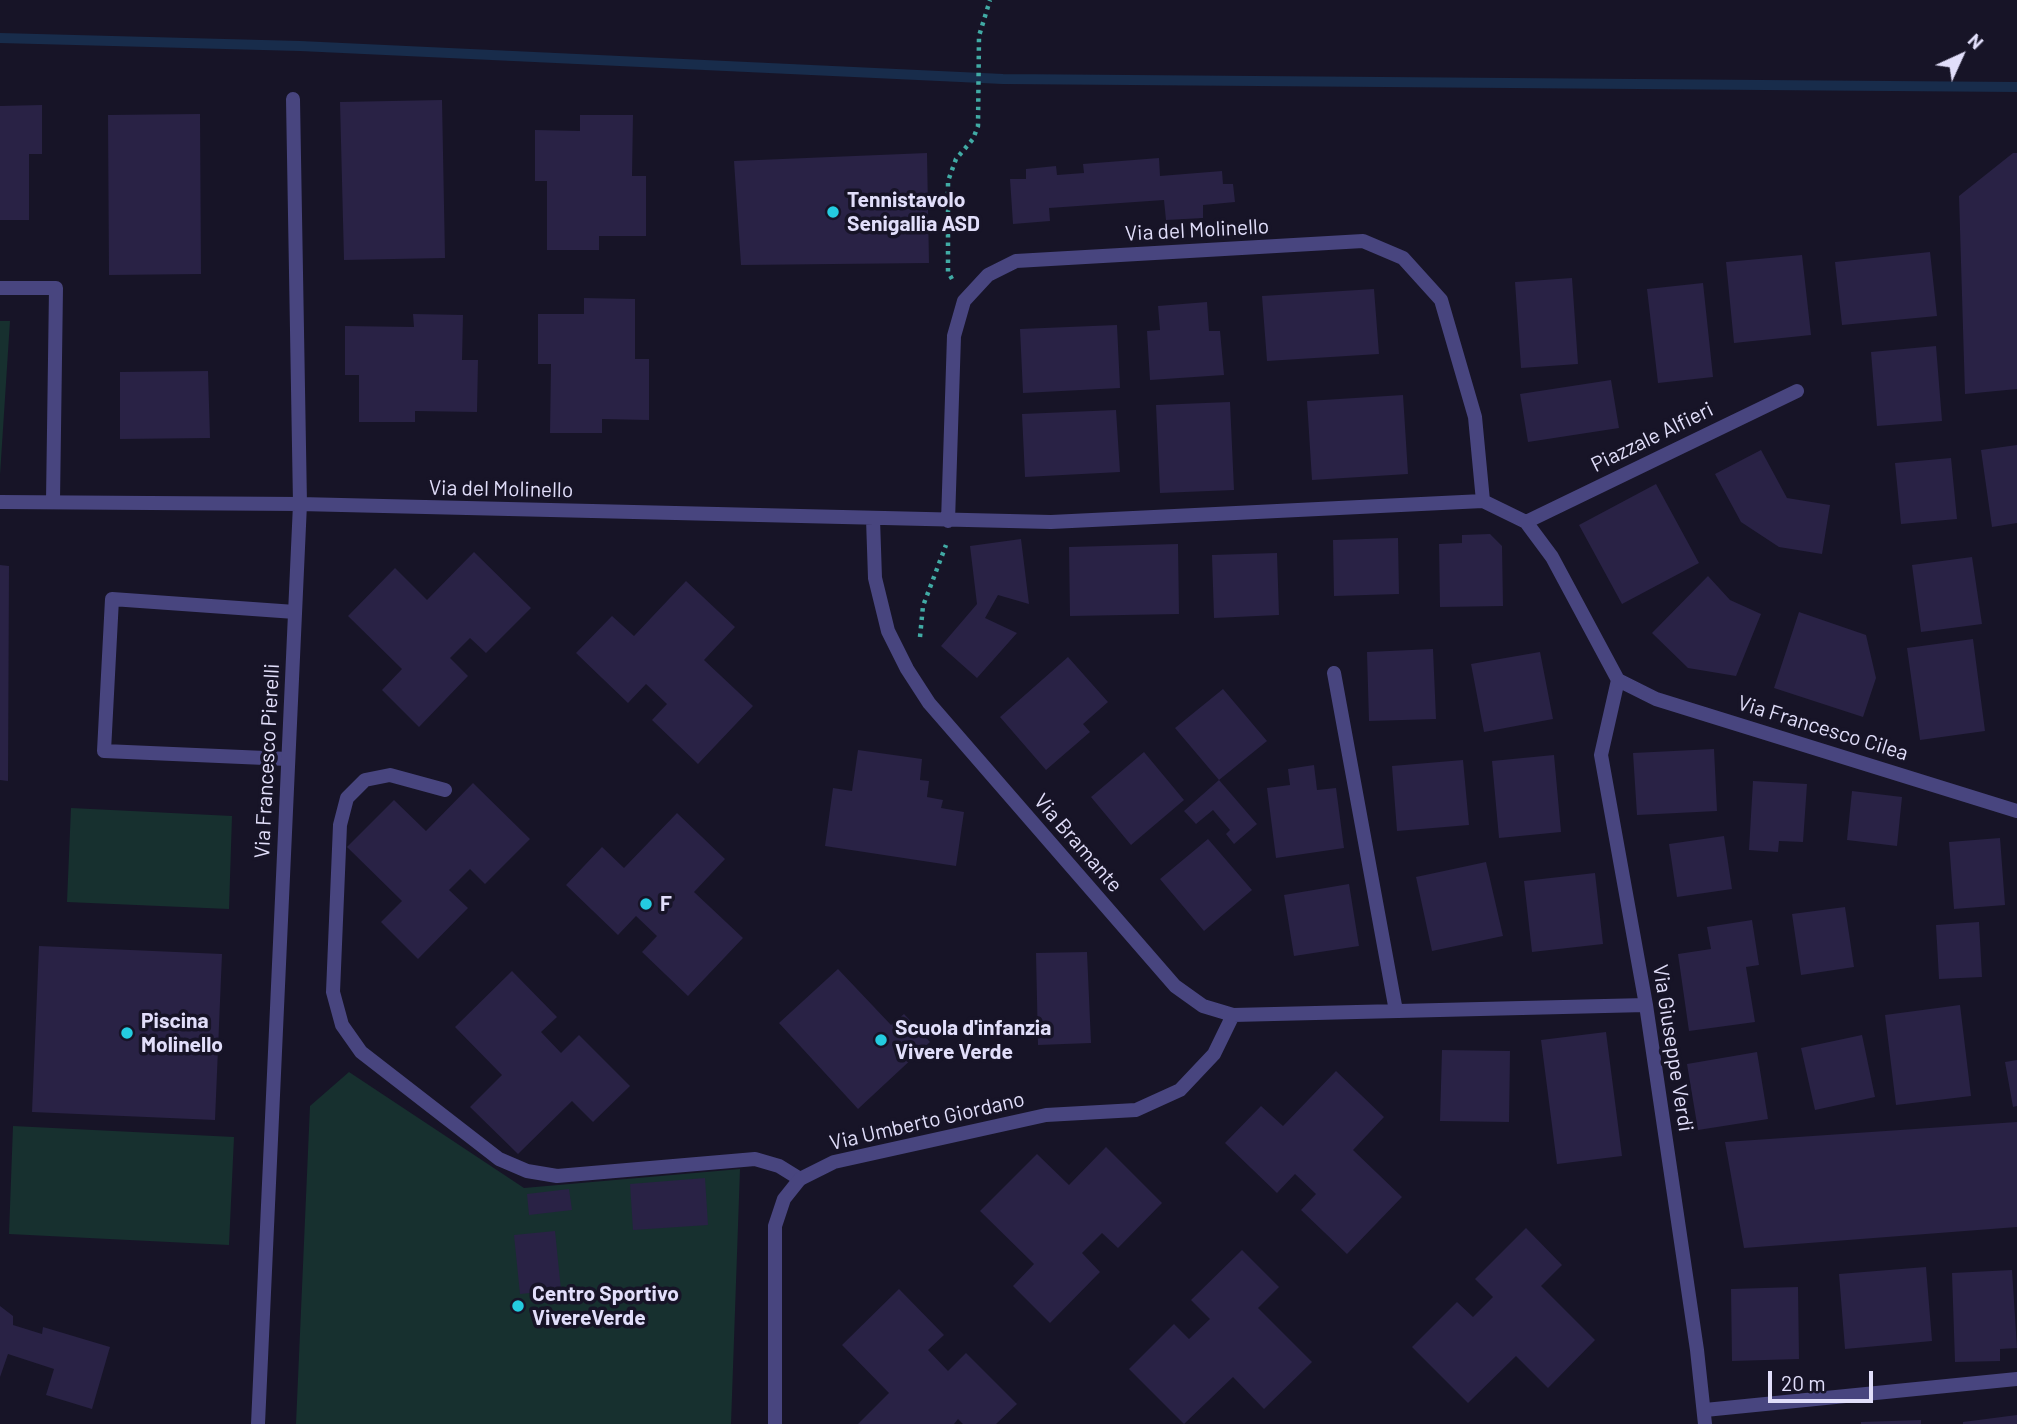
<!DOCTYPE html>
<style>
body{margin:0}
#map{position:relative;width:2017px;height:1424px;overflow:hidden;background:#171427;font-family:Barlow,sans-serif}
canvas{display:block}
.north{position:absolute;left:1926px;top:21px;width:70px;height:70px;-webkit-text-stroke:5px #171427;paint-order:stroke;rotate:45deg;font-size:19px;font-weight:700;line-height:28px;text-align:center;color:#e1defa}
.north::after{content:'';display:block;margin:auto;width:24px;height:32px;background:#e1defa;clip-path:polygon(50% 0,100% 100%,50% 72%,0 100%)}
.scale{position:absolute;left:1768px;top:1371px;width:105px;height:32px;box-sizing:border-box;border:4px solid #e1defa;border-top:0;padding-left:9px;font-size:21px;line-height:24px;white-space:nowrap;color:#e1defa;-webkit-text-stroke:5px #171427;paint-order:stroke}
</style>
<div id="map">
<canvas width="2017" height="1424"></canvas>
<div class="north">N</div>
<div class="scale">20 m</div>
</div>
<script>
const ctx = document.querySelector('canvas').getContext('2d');
ctx.lineJoin = 'round';
function fill(path, color) { ctx.fillStyle = color; ctx.fill(path, 'evenodd'); }
const shape = rows => new Path2D(rows.map(r => 'M' + r).join(''));
function strokePath(path, color, width, dash) { ctx.strokeStyle = color; ctx.lineWidth = width; ctx.lineCap = dash ? 'butt' : 'round'; ctx.setLineDash(dash || []); ctx.stroke(path); }
function write(font, color, halo, rows, align = 'center') {
  ctx.font = font + ' Barlow,sans-serif'; ctx.lineWidth = 7; ctx.setLineDash([]); ctx.textBaseline = 'middle'; ctx.strokeStyle = halo; ctx.fillStyle = color; for (const [text, x, y, turn = 0] of rows) {
    ctx.save(); ctx.translate(x, y); ctx.rotate((+turn || 0) * Math.PI / 180); ctx.textAlign = isNaN(turn) ? turn : align; if (halo) ctx.strokeText(text, 0, 0); ctx.fillText(text, 0, 0); ctx.restore();
  }
}
fill(shape([
 [0,321,10,321,0,475],
 [71,808,232,816,229,909,67,902],
 [349,1072,524,1188,740,1169,731,1424,296,1424,310,1106],
 [13,1126,234,1137,229,1245,9,1234]
]), '#17302f');
strokePath(shape([
 [0,38,300,46,1003,79,2017,87]
]), '#182c4b', 10);
fill(shape([
 [442,100,445,258,344,260,340,102],
 [42,105,42,154,29,154,29,220,0,220,0,106],
 [200,114,201,274,109,275,108,115],
 [580,115,633,115,632,176,646,176,646,236,599,236,599,250,547,250,547,181,535,181,535,130,580,131],
 [927,153,929,263,741,265,734,161],
 [2013,153,2017,153,2017,389,1965,394,1959,196],
 [1159,158,1160,176,1222,171,1223,184,1233,184,1235,202,1203,205,1203,218,1166,220,1164,200,1049,208,1050,221,1013,224,1010,179,1026,179,1026,169,1056,166,1057,175,1084,173,1083,164],
 [1930,252,1937,316,1842,325,1835,262],
 [1802,255,1811,335,1734,343,1726,262],
 [1572,278,1578,364,1521,368,1515,282],
 [1703,283,1713,377,1658,383,1647,289],
 [1374,289,1379,354,1267,361,1262,296],
 [584,298,635,299,635,359,649,359,649,420,602,419,602,433,550,433,551,364,538,364,538,314,584,314],
 [1207,302,1209,331,1220,331,1224,375,1150,380,1147,331,1160,330,1158,306],
 [413,314,463,315,462,360,478,360,477,412,415,411,415,422,359,422,359,375,345,375,345,326,414,327],
 [1117,325,1120,388,1023,393,1020,329],
 [1936,346,1942,421,1877,426,1871,352],
 [208,371,210,438,120,439,120,372],
 [1611,380,1619,428,1528,442,1520,394],
 [1403,395,1408,474,1312,480,1307,401],
 [1230,402,1234,490,1160,493,1156,405],
 [1116,410,1120,472,1025,477,1022,414],
 [2017,445,2017,523,1992,527,1981,450],
 [1761,450,1787,498,1830,505,1822,554,1779,547,1741,522,1715,474],
 [1951,458,1957,519,1901,524,1895,463],
 [1656,484,1699,563,1622,604,1579,525],
 [1490,534,1502,546,1503,606,1440,607,1439,544,1462,543,1462,535],
 [1398,538,1399,594,1334,596,1333,540],
 [1021,539,1029,604,998,595,985,618,1017,633,977,678,941,646,977,604,970,546],
 [1178,544,1179,614,1070,616,1069,547],
 [474,552,531,608,486,653,470,638,450,658,468,676,419,727,382,690,402,669,348,616,395,568,427,600],
 [1277,553,1279,615,1214,618,1212,555],
 [1972,557,1982,624,1921,632,1912,565],
 [0,565,9,566,8,781,0,780],
 [1708,576,1730,600,1761,614,1736,676,1688,668,1652,633],
 [686,581,735,627,704,660,753,706,698,764,652,720,667,704,646,684,628,703,576,653,612,616,634,636],
 [1799,612,1866,635,1876,678,1863,717,1774,688],
 [1973,639,1985,731,1920,740,1907,648],
 [1433,649,1436,719,1369,721,1367,652],
 [1540,652,1553,719,1484,732,1471,664],
 [1068,657,1108,702,1083,724,1090,732,1046,770,1000,717],
 [1223,689,1267,741,1219,780,1257,824,1234,844,1226,834,1230,830,1213,810,1196,824,1184,811,1219,780,1175,728],
 [1714,749,1717,811,1637,815,1633,753],
 [858,750,922,759,920,780,929,781,927,797,943,800,941,808,964,812,956,866,825,846,833,788,852,791],
 [1144,752,1184,800,1131,845,1091,797],
 [1554,755,1561,832,1499,838,1492,761],
 [1463,760,1469,825,1397,831,1392,766],
 [1314,765,1317,790,1336,788,1344,848,1276,858,1267,788,1290,785,1288,769],
 [1753,781,1807,784,1803,842,1779,841,1778,852,1749,850],
 [473,783,530,839,485,884,470,869,449,890,468,908,418,959,381,922,402,901,347,847,394,800,426,831],
 [1852,791,1902,797,1897,846,1847,840],
 [677,813,725,859,694,892,743,938,688,996,642,952,657,936,636,916,618,935,566,885,602,847,624,868],
 [1724,836,1732,889,1677,897,1669,844],
 [2000,838,2005,905,1954,909,1949,842],
 [1208,839,1252,890,1204,931,1160,879],
 [1486,862,1503,936,1432,951,1416,877],
 [1595,873,1603,944,1532,952,1524,881],
 [1349,884,1359,946,1294,956,1284,895],
 [1845,907,1854,967,1801,975,1792,914],
 [1752,920,1759,965,1746,967,1755,1022,1689,1031,1678,954,1711,949,1707,927],
 [1979,922,1982,977,1939,979,1936,925],
 [39,946,222,954,215,1120,32,1112],
 [1087,952,1091,1043,1038,1045,1036,953],
 [838,969,891,1025,904,1014,930,1042,858,1109,779,1023],
 [512,971,557,1017,541,1032,561,1053,579,1035,630,1086,593,1122,572,1101,518,1154,470,1107,502,1075,455,1027],
 [1960,1005,1971,1096,1896,1105,1885,1015],
 [1606,1032,1622,1156,1557,1164,1541,1040],
 [1862,1035,1875,1097,1815,1110,1801,1048],
 [1442,1050,1510,1051,1509,1122,1440,1121],
 [1757,1052,1768,1119,1698,1130,1687,1064],
 [2017,1060,2017,1106,2013,1107,2005,1062],
 [1336,1071,1384,1117,1353,1150,1402,1197,1347,1254,1301,1210,1316,1194,1295,1174,1277,1193,1225,1143,1261,1106,1283,1126],
 [2017,1122,2017,1227,1744,1248,1725,1142],
 [1106,1147,1162,1203,1118,1248,1102,1233,1082,1253,1100,1272,1050,1323,1013,1286,1034,1264,980,1211,1037,1154,1069,1185],
 [705,1178,708,1225,633,1230,630,1184],
 [569,1189,572,1210,529,1215,527,1194],
 [1526,1228,1562,1265,1541,1286,1595,1340,1548,1388,1516,1356,1468,1403,1412,1347,1457,1302,1473,1317,1493,1297,1475,1279],
 [555,1231,561,1290,520,1294,514,1235],
 [1242,1250,1279,1287,1258,1308,1312,1362,1264,1409,1233,1377,1184,1424,1129,1369,1174,1324,1189,1339,1210,1319,1191,1300],
 [1926,1267,1932,1341,1845,1349,1839,1274],
 [2012,1270,2017,1348,2000,1349,2000,1361,1955,1362,1952,1273],
 [1798,1287,1799,1359,1732,1361,1731,1289],
 [899,1289,944,1335,928,1350,948,1371,966,1353,1017,1404,996,1424,963,1424,958,1419,954,1424,858,1424,889,1393,842,1345],
 [0,1306,13,1316,13,1325,42,1334,43,1327,110,1347,92,1409,46,1395,54,1369,8,1354,0,1377],
 [2017,1415,2017,1424,1963,1424,1963,1422],
 [1921,1420,1921,1424,1861,1424,1861,1422]
]), '#292245');
strokePath(shape([
 [952,279,948,272,948,181,956,159,973,139,978,126,979,36,990,0],
 [920,637,923,606,946,545]
]), '#41aba5', 4.5, [3.5, 5]);
strokePath(shape([
 [288,759,104,751,112,599,295,612],
 [445,790,390,775,365,780,347,798,340,825,333,992,342,1025,361,1052,499,1159,527,1171,557,1176,755,1159,779,1166,800,1179],
 [1705,1410,2017,1379]
]), '#48457f', 14);
strokePath(shape([
 [0,288,56,288,53,501],
 [0,502,300,504,1051,522,1483,501,1526,522,1552,557,1618,680],
 [873,519,875,578,888,631,907,669,929,703,1175,986,1203,1006,1233,1015,1646,1005],
 [948,521,954,336,964,301,988,275,1016,261,1363,241,1403,258,1441,300,1475,417,1483,501],
 [1526,522,1797,391],
 [1334,673,1396,1011],
 [1618,680,1601,755,1646,1005,1697,1350,1705,1424],
 [1618,680,1656,699,2017,811],
 [258,1424,300,504,293,99],
 [775,1424,775,1226,784,1199,800,1179,834,1162,1046,1115,1136,1110,1180,1090,1214,1054,1233,1015]
]), '#48457f', 14);
for (const [x, y, r, color] of [
 [833,212,7,"#24cce0"],
 [646,904,7,"#24cce0"],
 [127,1033,7,"#24cce0"],
 [881,1040,7,"#24cce0"],
 [518,1306,7,"#24cce0"]
]) { const dot = new Path2D(); dot.arc(x, y, r, 0, 2 * Math.PI); ctx.fillStyle = color; ctx.fill(dot); strokePath(dot, '#171427', 2.5); }
write('bold 21px', '#e1defa', '#171427', [
 ["Tennistavolo",847,200],
 ["Senigallia ASD",847,224],
 ["F",660,904],
 ["Piscina",141,1021],
 ["Molinello",141,1045],
 ["Scuola d'infanzia",895,1028],
 ["Vivere Verde",895,1052],
 ["Centro Sportivo",532,1294],
 ["VivereVerde",532,1318]
], 'left');
write('21px', '#e1defa', '#171427', [
 ["Via del Molinello",1197,230,-3],
 ["Piazzale Alfieri",1652,437,-26],
 ["Via del Molinello",501,489,1],
 ["Via Francesco Cilea",1823,728,17],
 ["Via Francesco Pierelli",267,761,-87],
 ["Via Bramante",1078,843,49],
 ["Via Giuseppe Verdi",1673,1048,81],
 ["Via Umberto Giordano",927,1121,-13]
]);
</script>
